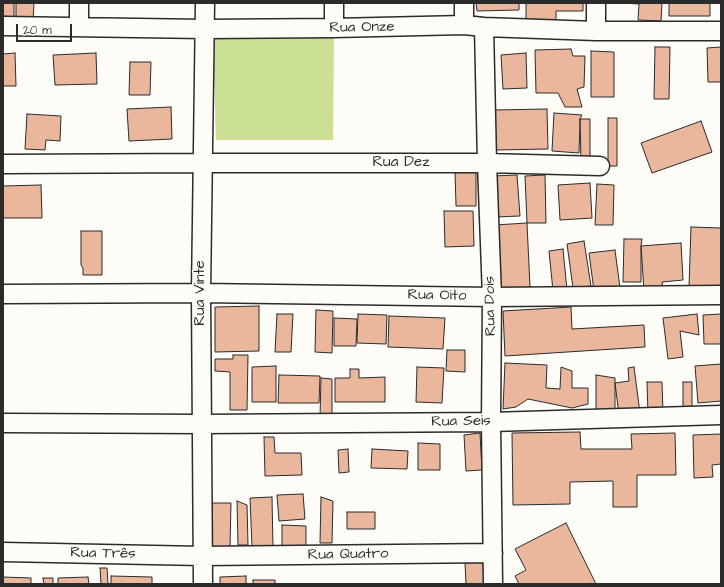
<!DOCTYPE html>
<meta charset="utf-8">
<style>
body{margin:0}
#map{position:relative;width:724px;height:587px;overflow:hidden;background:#fdfcf7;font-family:"Architects Daughter",sans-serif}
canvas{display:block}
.frame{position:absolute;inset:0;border:4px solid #2b2b2b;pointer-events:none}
.scale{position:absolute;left:16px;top:24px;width:56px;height:18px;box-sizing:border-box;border:2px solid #2b2b2b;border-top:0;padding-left:5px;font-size:12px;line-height:14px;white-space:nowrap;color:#2b2b2b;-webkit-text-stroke:3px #fdfcf7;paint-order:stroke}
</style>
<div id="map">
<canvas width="724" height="587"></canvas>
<div class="frame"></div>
<div class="scale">20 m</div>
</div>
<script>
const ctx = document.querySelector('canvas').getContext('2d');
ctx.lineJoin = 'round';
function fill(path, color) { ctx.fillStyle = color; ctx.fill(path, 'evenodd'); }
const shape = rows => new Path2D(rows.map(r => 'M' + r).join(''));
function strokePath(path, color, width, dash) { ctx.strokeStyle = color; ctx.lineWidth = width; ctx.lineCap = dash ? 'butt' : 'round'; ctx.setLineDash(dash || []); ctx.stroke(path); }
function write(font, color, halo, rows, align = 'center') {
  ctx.font = font + ' "Architects Daughter",sans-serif'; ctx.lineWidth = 3; ctx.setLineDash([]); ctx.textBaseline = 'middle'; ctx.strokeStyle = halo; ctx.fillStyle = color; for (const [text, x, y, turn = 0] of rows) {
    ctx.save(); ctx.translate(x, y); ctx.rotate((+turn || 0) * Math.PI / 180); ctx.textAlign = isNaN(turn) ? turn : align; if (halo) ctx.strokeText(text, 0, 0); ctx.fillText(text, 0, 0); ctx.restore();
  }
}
fill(shape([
 [334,37,333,140,216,140,213,39]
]), '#cbe095');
const building = shape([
 [3,3,14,3,14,17,3,16,3,3],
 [16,3,34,3,33,21,16,21,16,3],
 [476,3,519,3,519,10,477,11,476,3],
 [526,3,583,3,583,11,556,11,556,23,526,23,526,3],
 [621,3,662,3,661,21,638,20,639,4,621,3],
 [669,3,710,3,710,16,669,16,669,3],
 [655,47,670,47,669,99,654,99,655,47],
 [721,47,721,82,708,82,707,48,721,47],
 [571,49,573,56,585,56,584,87,577,89,582,107,565,107,558,93,536,93,535,50,571,49],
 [591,51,614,52,614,97,591,97,591,51],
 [15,53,16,86,3,86,3,54,15,53],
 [96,53,97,84,55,85,53,55,96,53],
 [526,53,527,88,503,89,501,55,526,53],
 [130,62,151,62,150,95,129,95,130,62],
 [171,107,172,139,129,141,127,109,171,107],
 [547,109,548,149,496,150,495,110,547,109],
 [554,113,582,115,580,119,579,153,552,151,554,113],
 [27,114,61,116,60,141,46,140,45,150,25,149,27,114],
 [608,118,617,118,617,166,608,166,608,118],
 [580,119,590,119,590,162,581,162,580,119],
 [701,121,712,152,652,173,641,143,701,121],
 [476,170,476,206,456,206,455,171,476,170],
 [517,175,520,216,495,217,492,176,517,175],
 [545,175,546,223,527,223,525,176,545,175],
 [590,183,592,218,560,220,558,185,590,183],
 [597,184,614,185,613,225,595,225,597,184],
 [41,185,42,218,3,218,3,186,41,185],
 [444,211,473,211,474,246,445,247,444,211],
 [527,223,530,287,498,289,495,225,527,223],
 [691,227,721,228,721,288,689,287,691,227],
 [81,231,102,231,102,275,83,275,83,268,81,265,81,231],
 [624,239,642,239,641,246,641,282,623,282,624,239],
 [584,241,591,286,573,288,567,244,584,241],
 [681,243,683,280,662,282,663,290,644,291,641,246,681,243],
 [563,249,567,290,553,291,549,251,563,249],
 [615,250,620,288,594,291,589,253,615,250],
 [259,306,259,351,215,352,215,307,259,306],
 [571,307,572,329,644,325,645,347,505,356,503,311,571,307],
 [316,310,333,311,332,353,315,352,316,310],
 [277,314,293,314,291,352,275,352,277,314],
 [358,314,387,315,386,344,357,343,358,314],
 [697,314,699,335,680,331,683,357,668,359,663,318,697,314],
 [721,314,721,344,704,344,703,315,721,314],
 [389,316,445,318,443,349,388,347,389,316],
 [334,318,357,319,356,346,334,346,334,318],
 [447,350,465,350,465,372,446,371,447,350],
 [233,355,248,355,247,410,230,410,230,372,215,371,215,359,233,359,233,355],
 [505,363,547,365,546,388,560,389,561,367,572,371,572,388,588,388,588,404,572,408,528,399,516,407,503,409,505,363],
 [721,364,721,401,698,403,695,366,721,364],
 [276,366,276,402,252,402,252,367,276,366],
 [417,367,444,368,442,403,416,402,417,367],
 [634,367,640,413,619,415,615,383,629,381,628,368,634,367],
 [350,369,359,369,359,378,385,377,385,402,335,402,335,378,350,378,350,369],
 [279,375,320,376,319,403,278,403,279,375],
 [596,375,615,378,615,411,596,411,596,375],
 [321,378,332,379,332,419,320,418,321,378],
 [647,382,662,382,663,413,648,414,647,382],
 [683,382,692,382,692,410,683,410,683,382],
 [580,432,581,449,632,449,631,434,675,433,676,475,637,475,637,507,613,507,613,481,570,482,570,504,513,505,512,433,580,432],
 [480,433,482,470,466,471,464,435,480,433],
 [721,434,721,464,712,465,713,477,694,478,693,435,721,434],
 [264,437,274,437,275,453,301,453,302,475,265,476,264,437],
 [418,443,440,444,440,470,418,470,418,443],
 [348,449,349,472,339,473,338,450,348,449],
 [372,449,408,451,407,469,371,468,372,449],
 [303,494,305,519,279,521,277,495,303,494],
 [272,497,273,547,252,547,250,498,272,497],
 [321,497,333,501,332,543,320,543,321,497],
 [237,501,247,505,248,545,238,545,237,501],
 [212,503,231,503,230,547,211,547,212,503],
 [347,512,375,512,375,529,347,529,347,512],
 [566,523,596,584,519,584,515,576,526,570,515,549,566,523],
 [282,525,306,526,306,548,282,548,282,525],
 [483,562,484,584,466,584,465,563,483,562],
 [100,568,107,568,108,584,101,584,100,568],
 [111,576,152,577,152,584,111,584,111,576],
 [246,576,246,584,220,584,220,577,246,576],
 [3,577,31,578,31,584,3,584,3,577],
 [88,577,89,584,58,584,58,578,88,577],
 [43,578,53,578,53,584,44,584,43,578],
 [253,580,275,580,275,584,253,584,253,580]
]);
fill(building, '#eab79d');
strokePath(building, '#2b2b2b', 1);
const street = shape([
 [334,3,334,28],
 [464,25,464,3],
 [3,26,204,29,334,28,464,25,484,27,596,31,721,31],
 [79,27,79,3],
 [484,27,487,163,492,297,491,422,493,584],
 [596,31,596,3],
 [3,164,202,163,487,163,600,166],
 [3,294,201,293,492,297,721,295],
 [3,423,201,424,491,422,721,415],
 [3,552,202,556,493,553],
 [203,584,201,293,205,3]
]);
strokePath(street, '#2b2b2b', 21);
strokePath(street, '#fdfcf7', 18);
write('15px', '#2b2b2b', '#fdfcf7', [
 ["Rua Onze",362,28,-1],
 ["Rua Dez",401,163],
 ["Rua Vinte",201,293,-90],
 ["Rua Oito",437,296,1],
 ["Rua Dois",491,306,-91],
 ["Rua Seis",461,422,-1],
 ["Rua Três",103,554,1],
 ["Rua Quatro",348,555,-1]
]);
</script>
